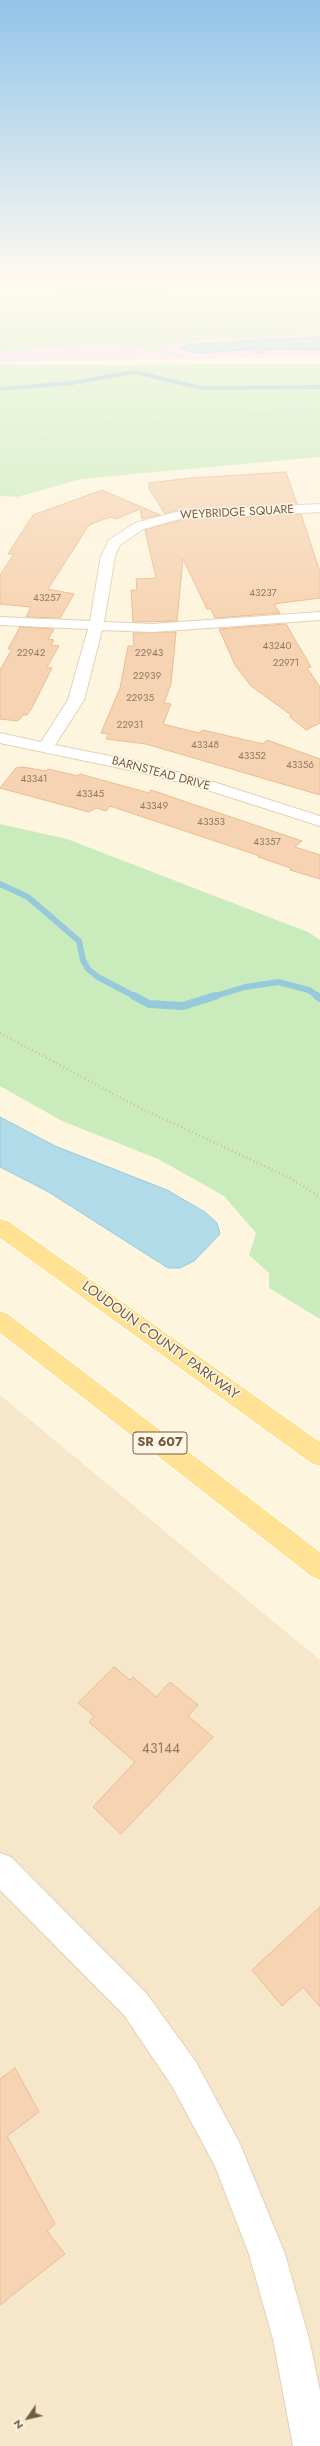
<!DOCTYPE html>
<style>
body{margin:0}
#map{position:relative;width:320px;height:2446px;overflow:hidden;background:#fef5de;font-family:Jost,sans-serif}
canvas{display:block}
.north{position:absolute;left:8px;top:2398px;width:40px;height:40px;-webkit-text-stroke:3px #fff8e6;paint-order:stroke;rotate:236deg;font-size:11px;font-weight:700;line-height:16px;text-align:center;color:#765b44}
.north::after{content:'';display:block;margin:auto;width:14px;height:18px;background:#765b44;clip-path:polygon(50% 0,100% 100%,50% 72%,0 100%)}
</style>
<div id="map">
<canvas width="320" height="2446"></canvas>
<div class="north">N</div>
</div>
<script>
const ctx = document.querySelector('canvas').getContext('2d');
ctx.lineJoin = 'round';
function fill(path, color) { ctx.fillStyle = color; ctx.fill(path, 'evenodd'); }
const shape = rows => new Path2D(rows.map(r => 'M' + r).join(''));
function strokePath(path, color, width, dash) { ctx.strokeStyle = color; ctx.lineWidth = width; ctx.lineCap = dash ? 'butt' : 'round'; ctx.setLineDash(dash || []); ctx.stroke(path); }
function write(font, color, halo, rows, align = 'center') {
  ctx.font = font + ' Jost,sans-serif'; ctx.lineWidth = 3; ctx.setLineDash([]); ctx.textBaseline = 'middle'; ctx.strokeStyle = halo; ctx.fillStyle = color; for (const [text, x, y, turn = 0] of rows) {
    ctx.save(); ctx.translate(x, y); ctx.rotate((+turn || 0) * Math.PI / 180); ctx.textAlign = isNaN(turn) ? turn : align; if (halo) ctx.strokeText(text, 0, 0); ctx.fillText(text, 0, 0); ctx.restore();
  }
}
fill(shape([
 [0,1395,320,1660,320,2446,0,2446]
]), '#f6e7cb');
fill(shape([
 [0,279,320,279,320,357,0,362]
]), '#f2dbfa');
fill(shape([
 [0,279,320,279,320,331,315,334,172,342,163,344,159,347,163,351,187,357,180,357,122,344,99,343,0,352],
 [320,364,320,457,81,479,17,497,0,496,0,365],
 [0,824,67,839,308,932,320,940,320,1319,269,1288,269,1273,249,1255,256,1233,224,1196,158,1159,62,1121,0,1086]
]), '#caecbc');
const water = shape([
 [320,337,320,350,270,349,263,351,262,353,257,353,253,349,203,353,191,352,180,347,192,344,320,337],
 [0,1117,55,1146,167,1190,205,1212,217,1223,220,1234,194,1261,180,1268,168,1268,47,1191,0,1167,0,1117]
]);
fill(water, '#b1dbe9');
strokePath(water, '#96cadb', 1);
strokePath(shape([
 [0,389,73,383,134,372,202,388,320,387]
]), '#96cadb', 4);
strokePath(shape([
 [0,884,28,897,79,941,83,960,88,969,98,977,136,997],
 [212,997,245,987,278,982,309,990,319,997]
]), '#96cadb', 6);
strokePath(shape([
 [134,996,149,1004,183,1006,215,996],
 [317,996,320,998]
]), '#96cadb', 8);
const building = shape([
 [286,472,297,504,180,510,165,514,148,487,150,486,148,483,191,478,286,472],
 [102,490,160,515,142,519,140,509,116,519,110,517,89,525,48,589,74,594,60,618,26,617,31,607,0,604,0,575,14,554,8,554,33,515,102,490],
 [301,514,320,572,320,598,274,604,280,613,215,618,211,609,207,609,183,559,177,621,133,622,131,590,137,590,136,579,156,578,145,530,180,520,301,514],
 [286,624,311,667,307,668,320,687,320,723,306,730,290,717,291,715,251,686,235,665,219,629,286,624],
 [20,627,54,629,48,639,54,640,51,645,59,646,47,667,52,668,32,708,27,715,23,715,18,721,0,719,0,670,12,649,8,649,20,627],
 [176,632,171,684,164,703,171,704,163,724,199,733,203,730,263,744,267,740,320,759,320,795,146,744,106,739,109,734,101,733,120,688,128,646,134,646,133,633,176,632],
 [23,767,46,771,48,769,78,776,80,774,149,793,151,790,302,841,295,847,320,855,320,879,290,870,291,868,258,857,260,856,110,806,106,811,96,808,89,812,0,788,16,768,23,767],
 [114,1667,130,1680,133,1677,156,1697,170,1682,198,1705,188,1716,213,1737,121,1834,93,1807,135,1762,89,1722,94,1716,78,1703,114,1667],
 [320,1907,320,2007,303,1987,282,2006,252,1970,320,1907],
 [15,2068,39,2112,7,2136,55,2224,47,2231,65,2254,0,2305,0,2079,15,2068]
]);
fill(building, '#f6d4b3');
strokePath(building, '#eabc92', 1);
const minor = shape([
 [320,504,320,512,180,519,143,529,120,545,115,556,104,622,152,624,320,612,320,620,152,632,102,630,84,700,55,745,135,761,207,780,320,816,320,826,195,786,134,771,0,743,0,733,41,742,68,700,88,629,0,625,0,617,90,621,101,556,109,540,135,523,180,511,320,504],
 [0,1853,11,1857,146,1993,196,2062,240,2144,285,2254,309,2339,320,2391,320,2446,293,2446,273,2339,249,2254,215,2166,172,2086,124,2015,0,1890,0,1853]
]);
const primary = shape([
 [0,1219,8,1221,320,1442,320,1466,311,1463,0,1238,0,1219],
 [0,1311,8,1314,320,1552,320,1580,311,1576,0,1333,0,1311]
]);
strokePath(minor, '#e2d1b9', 2);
strokePath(primary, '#fff', 2);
strokePath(shape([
 [157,279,173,285],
 [0,284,58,288,96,296,158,290,192,279],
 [0,351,320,322],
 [0,443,54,438,106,423,140,426,174,419,320,412]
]), '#dab897', 1, [0.5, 1.5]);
strokePath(shape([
 [0,1033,134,1105,290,1178,320,1197]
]), '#dab897', 2.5, [1, 3]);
fill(minor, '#fff');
fill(primary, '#ffe294');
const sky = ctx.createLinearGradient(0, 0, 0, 621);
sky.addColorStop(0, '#92c4e8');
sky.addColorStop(0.45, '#fffaf0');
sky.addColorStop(1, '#fffaf000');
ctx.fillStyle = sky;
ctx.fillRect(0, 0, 320, 621);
write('10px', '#967960', null, [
 ["43237",263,594],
 ["43257",47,599],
 ["43240",277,647],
 ["22942",31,654],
 ["22943",149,654],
 ["22971",286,664],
 ["22939",147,677],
 ["22935",140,699],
 ["22931",130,726],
 ["43348",205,746],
 ["43352",252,757],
 ["43356",300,766],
 ["43341",34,780],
 ["43345",90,795],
 ["43349",154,807],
 ["43353",211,823],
 ["43357",267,843]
]);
write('12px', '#765b44', '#fff8e6', [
 ["WEYBRIDGE SQUARE",237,513,-3],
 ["BARNSTEAD DRIVE",161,774,15]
]);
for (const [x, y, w] of [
 [160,1443,54]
]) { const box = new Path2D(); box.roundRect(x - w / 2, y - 11, w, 22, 3); ctx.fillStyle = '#fff8e6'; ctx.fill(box); strokePath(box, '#765b44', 1); }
write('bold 13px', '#765b44', null, [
 ["SR 607",160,1443]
]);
write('14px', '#765b44', '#fff8e6', [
 ["LOUDOUN COUNTY PARKWAY",160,1341,36]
]);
write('14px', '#967960', null, [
 ["43144",161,1750]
]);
</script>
